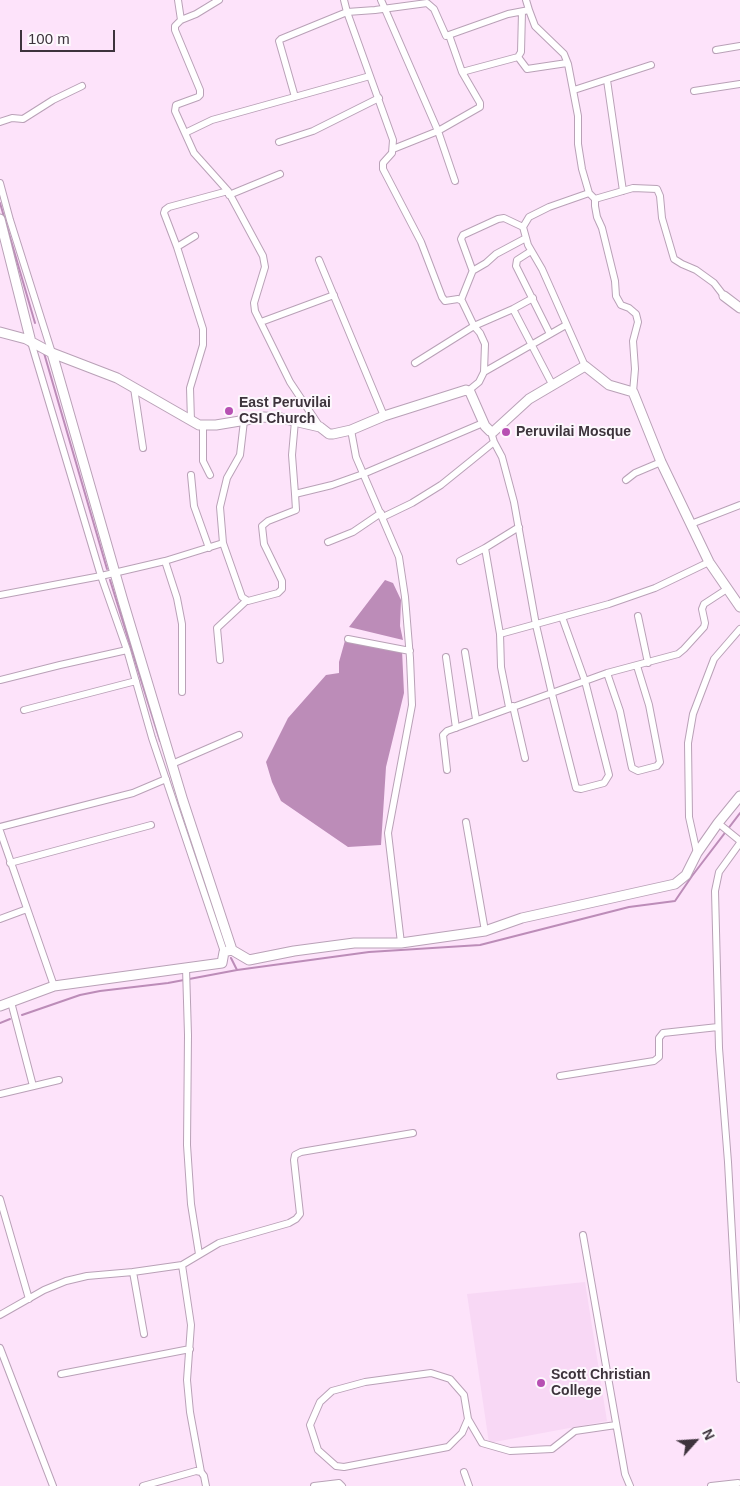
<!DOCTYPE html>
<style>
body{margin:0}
#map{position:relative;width:740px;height:1486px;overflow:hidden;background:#fde3fa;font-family:Arial,sans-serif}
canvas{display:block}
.north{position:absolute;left:670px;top:1416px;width:50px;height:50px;-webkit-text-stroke:4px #fdf8fd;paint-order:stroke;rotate:64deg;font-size:14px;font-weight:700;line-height:20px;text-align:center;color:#3d333c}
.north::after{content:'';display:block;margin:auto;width:18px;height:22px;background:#3d333c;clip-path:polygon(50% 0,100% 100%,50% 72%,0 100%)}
.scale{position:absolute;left:20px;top:30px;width:95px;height:22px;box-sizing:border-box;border:2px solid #3d333c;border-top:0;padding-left:6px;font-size:15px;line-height:18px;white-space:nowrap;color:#3d333c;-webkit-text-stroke:4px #fdf8fd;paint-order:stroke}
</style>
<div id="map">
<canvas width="740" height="1486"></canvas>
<div class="north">N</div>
<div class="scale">100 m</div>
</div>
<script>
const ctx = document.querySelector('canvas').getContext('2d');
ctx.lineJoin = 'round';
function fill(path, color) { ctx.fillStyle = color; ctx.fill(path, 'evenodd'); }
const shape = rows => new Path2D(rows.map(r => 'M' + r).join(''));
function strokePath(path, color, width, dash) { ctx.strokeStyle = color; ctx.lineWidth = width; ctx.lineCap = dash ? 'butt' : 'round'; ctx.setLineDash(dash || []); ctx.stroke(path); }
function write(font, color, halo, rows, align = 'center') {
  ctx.font = font + ' Arial,sans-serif'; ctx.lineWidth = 4; ctx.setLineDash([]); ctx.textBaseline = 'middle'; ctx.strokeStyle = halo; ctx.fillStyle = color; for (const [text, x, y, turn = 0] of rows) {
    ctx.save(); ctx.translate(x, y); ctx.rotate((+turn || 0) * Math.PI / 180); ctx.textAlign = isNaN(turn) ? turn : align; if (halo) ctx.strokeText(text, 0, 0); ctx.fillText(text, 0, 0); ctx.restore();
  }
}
fill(shape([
 [585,1282,607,1421,489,1443,467,1294]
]), '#f8d8f5');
fill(shape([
 [385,580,393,583,401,600,400,626,403,640,349,627],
 [346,637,402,650,404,693,386,767,381,845,348,847,281,801,272,782,266,762,288,718,326,675,339,673,339,662]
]), '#bc8cb8');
strokePath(shape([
 [0,203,35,323],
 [44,353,107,569],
 [110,580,160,741],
 [231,958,237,970],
 [22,1015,80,995,100,991,168,983,237,970,369,952,480,945,629,907,675,901,692,876,740,813],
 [0,1023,10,1019]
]), '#bc8cb8', 2);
const minor = shape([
 [178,0,181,20],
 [219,0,196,14,181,20,175,26,175,30,200,90,200,95,198,97,176,105,175,111,194,153,228,191,263,256,265,267,254,303,255,311,290,382,320,427],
 [344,0,347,12,375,10,427,3,434,9,446,36,508,14,529,10,535,26,564,54,568,64,578,116,578,144,582,169,589,193,595,199,633,188,657,189,660,196,662,218,674,259,682,264,696,270,714,283,724,296],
 [381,0,438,131,455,181],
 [526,0,529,10],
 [716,50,740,46],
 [518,57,527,69,567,63],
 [462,72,518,57,521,52,522,12],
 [607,80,623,191],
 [574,90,651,65],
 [694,91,740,84],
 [295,97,279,41,281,39,347,12,393,140,392,153,383,163,383,169,421,242,442,297,445,301,458,299,462,301,474,326,480,333,485,344,484,372,479,382,468,391],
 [0,122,12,118,23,119,53,100,82,86],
 [185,133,212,120,370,76],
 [279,142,313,131,379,98],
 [393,149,438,131,480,107,480,103,462,72,449,35],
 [0,183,10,220,52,353],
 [229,195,280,174],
 [595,199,595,206,597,217,602,228,615,281,616,296,621,305,629,308,636,314,638,322,633,341,635,369,633,392],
 [523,227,504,218,498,219,463,235,461,239,472,269,474,270,486,263,496,254,526,238],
 [177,247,195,236],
 [531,251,517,260,516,266,550,334],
 [319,260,384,416],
 [461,300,473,270],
 [513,309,552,384],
 [261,322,334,295],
 [31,342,101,576,127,650,152,738,224,952],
 [415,363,474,326,513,309,533,298],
 [585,366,542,269,528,245,523,227,529,217,549,207,589,193],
 [484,372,566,325],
 [134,388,143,448],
 [191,421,190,388,203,345,203,329,177,247,164,213,165,210,169,207,228,191],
 [244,421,240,455,227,478,220,507,223,543,242,597,248,601,278,593,282,589,282,581,264,544,262,526,268,521,296,510,295,494,332,485,363,474,483,423],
 [295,421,292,455,295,494],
 [203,426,203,461,210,475],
 [351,430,356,457,399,557,405,597,410,658,412,705,388,833,401,943],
 [494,442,502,457,514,502,536,625,552,694,576,788,581,789,604,783,609,775,585,681,562,617],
 [191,475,194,506,209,548],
 [626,480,635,473,661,462],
 [383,517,412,503,441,485,472,460,494,442,491,432],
 [691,524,740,505],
 [328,542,353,532,381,513],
 [485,548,500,634,501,667,509,707],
 [165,561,177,598,182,624,182,692],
 [460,561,485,548,519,527],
 [0,595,101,576,165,561,223,543],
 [638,616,648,663],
 [500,634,609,604,655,588,709,562],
 [348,639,410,651],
 [465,652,476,719],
 [446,657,456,728],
 [220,660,217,628,246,601],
 [607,673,620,711,631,764,632,768,638,771,657,766,660,762,649,705,637,666],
 [0,680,60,665,127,650],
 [513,706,525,758],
 [24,710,136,681],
 [172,764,239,735],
 [447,770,443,735,447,731,607,673,678,654,684,649,704,627,705,623,702,609,704,604,727,589],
 [466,822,485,931],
 [718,823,740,841],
 [0,827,133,793,166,779],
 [0,831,54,986],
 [740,843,719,872,715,891,719,1048,728,1162,740,1379],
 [697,853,689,817,688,743,693,714,714,659,740,629],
 [10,863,151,825],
 [0,919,27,909],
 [186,968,188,1035,187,1145,191,1204,199,1254],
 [11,1002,33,1086],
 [560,1076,654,1061,659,1057,659,1038,663,1033,718,1027],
 [0,1094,59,1080],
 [0,1199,29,1299],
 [583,1235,625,1474,630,1486],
 [182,1265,191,1325,187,1380,190,1412,201,1472],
 [133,1272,144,1334],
 [0,1315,44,1290,66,1281,87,1276,133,1272,182,1265,219,1243,289,1223,296,1219,300,1214,294,1160,295,1155,301,1152,413,1133],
 [0,1348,53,1486],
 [61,1374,190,1349],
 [468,1419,462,1433,448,1447,344,1467,336,1466,318,1450,310,1425,320,1402,332,1391,365,1382,431,1373,450,1379,464,1395,468,1419,482,1443,510,1451,552,1449,575,1431,616,1425],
 [464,1472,469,1486],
 [143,1486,196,1471,201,1472,204,1476,206,1486],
 [314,1486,339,1483,342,1486],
 [711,1486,738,1483]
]);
const tertiary = shape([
 [0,219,31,342],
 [724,296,740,308],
 [0,332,26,339,52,353,117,378,199,425,216,425,264,417,281,418,320,427,329,434,333,434,351,430,384,416,466,390,470,392,485,426,490,431,493,432,529,399,585,366,609,385,633,392,661,462,709,562,740,607],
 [52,353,123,601,183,801,232,950],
 [0,1006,54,986,222,963,224,952,232,950,249,960,294,951,354,943,401,943,485,931,522,918,675,884,686,875,697,853,718,823,740,796]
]);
strokePath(minor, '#b9a1b7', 8);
strokePath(tertiary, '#b9a1b7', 11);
strokePath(minor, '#fff', 6);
strokePath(tertiary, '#fff', 9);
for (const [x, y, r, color] of [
 [229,411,5,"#b750b3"],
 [506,432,5,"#b750b3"],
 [541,1383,5,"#b750b3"]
]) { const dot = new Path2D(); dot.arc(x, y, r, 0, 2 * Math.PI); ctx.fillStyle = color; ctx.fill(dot); strokePath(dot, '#fdf8fd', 2); }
write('bold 14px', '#3d333c', '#fdf8fd', [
 ["East Peruvilai",239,403],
 ["CSI Church",239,419],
 ["Peruvilai Mosque",516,432],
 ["Scott Christian",551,1375],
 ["College",551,1391]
], 'left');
</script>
